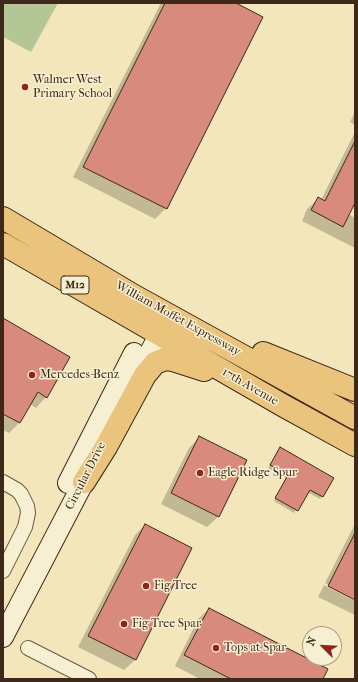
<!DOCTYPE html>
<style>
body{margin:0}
#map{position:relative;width:358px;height:682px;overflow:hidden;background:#f3e6ba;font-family:"IM FELL French Canon",serif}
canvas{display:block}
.frame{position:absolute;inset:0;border:4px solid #3d2819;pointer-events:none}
.north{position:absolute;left:302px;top:626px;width:40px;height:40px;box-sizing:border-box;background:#f7efd2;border:1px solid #ad9f88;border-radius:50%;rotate:294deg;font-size:11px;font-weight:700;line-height:16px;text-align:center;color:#3d2819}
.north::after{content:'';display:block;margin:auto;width:14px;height:18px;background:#8f2418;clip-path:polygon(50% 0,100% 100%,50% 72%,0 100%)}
</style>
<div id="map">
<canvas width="358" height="682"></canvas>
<div class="frame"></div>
<div class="north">N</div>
</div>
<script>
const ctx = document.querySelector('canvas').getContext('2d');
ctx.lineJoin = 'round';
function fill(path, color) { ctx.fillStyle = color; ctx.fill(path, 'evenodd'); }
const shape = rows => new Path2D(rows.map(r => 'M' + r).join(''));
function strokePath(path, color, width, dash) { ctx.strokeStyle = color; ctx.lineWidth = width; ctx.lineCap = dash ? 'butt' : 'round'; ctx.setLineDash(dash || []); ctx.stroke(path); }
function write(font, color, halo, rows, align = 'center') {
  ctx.font = font + ' "IM FELL French Canon",serif'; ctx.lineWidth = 3; ctx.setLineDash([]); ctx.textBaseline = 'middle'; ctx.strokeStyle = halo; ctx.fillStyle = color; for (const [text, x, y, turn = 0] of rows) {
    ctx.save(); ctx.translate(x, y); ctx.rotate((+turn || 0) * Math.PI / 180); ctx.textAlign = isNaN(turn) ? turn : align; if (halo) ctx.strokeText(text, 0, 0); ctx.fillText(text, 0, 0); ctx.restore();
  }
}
fill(shape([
 [3,3,58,3,31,52,3,37]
]), '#b4c695');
fill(shape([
 [161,3,234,3,262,17,166,208,155,219,73,177],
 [355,112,355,125,350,122],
 [355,132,355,201,348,214,355,218,355,248,302,221,307,209,318,199,321,200],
 [3,320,46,397,36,408,30,404,19,423,9,433,3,430],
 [200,437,246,460,218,517,207,527,161,504,189,448],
 [280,448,333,478,320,499,307,492,294,513,274,501,286,478,268,468],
 [355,524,355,599,325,583],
 [145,525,191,548,135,660,124,670,78,647,135,535],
 [324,585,355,601,355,615,318,597],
 [209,609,322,679,200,679,175,666,198,619]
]), '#0003');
const building = shape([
 [165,3,236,3,263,17,167,209,83,167,165,3],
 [355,141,355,203,343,227,311,210,318,197,325,201,355,141],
 [3,318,70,357,47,398,38,392,20,423,3,414,3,318],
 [199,436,247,460,219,517,171,493,199,436],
 [280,447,334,478,323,497,310,490,298,511,275,498,288,475,270,465,280,447],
 [145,524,192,548,136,660,88,636,145,524],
 [355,533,355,600,328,586,355,533],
 [209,608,328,669,323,679,231,679,184,655,209,608]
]);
fill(building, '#d88b7c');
strokePath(building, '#3d2819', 1);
const street = shape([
 [3,482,17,490,21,494,27,506,28,513,25,527,3,571],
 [28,648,89,679]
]);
const secondary = shape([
 [136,379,167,320],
 [68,483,134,353],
 [3,637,91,468]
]);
const primary = shape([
 [3,218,136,297,355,418],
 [3,244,284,406,355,445],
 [263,353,355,390],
 [84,482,106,447,145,375,155,363,165,359,173,360,204,370]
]);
strokePath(street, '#6a5841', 16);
strokePath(secondary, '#3d2819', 22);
strokePath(primary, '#3d2819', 24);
strokePath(street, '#f7efd2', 14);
strokePath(secondary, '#f7efd2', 20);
strokePath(primary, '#eac37d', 22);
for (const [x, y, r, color] of [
 [25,87,4,"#8f2418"],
 [32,375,4,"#8f2418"],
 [200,473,4,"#8f2418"],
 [146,586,4,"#8f2418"],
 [124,624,4,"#8f2418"],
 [216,648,4,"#8f2418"]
]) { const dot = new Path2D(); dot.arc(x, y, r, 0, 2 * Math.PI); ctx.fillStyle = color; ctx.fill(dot); strokePath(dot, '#f7efd2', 1.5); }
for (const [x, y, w] of [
 [75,285,28]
]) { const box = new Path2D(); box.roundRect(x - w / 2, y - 9, w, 18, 3); ctx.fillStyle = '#f7efd2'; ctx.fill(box); strokePath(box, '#3d2819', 1); }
write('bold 11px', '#3d2819', null, [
 ["M12",75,285]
]);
write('12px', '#3d2819', '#f7efd2', [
 ["Walmer West",33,80],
 ["Primary School",33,94],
 ["Mercedes-Benz",40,375],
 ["Eagle Ridge Spur",208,473],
 ["Fig Tree",154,586],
 ["Fig Tree Spar",132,624],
 ["Tops at Spar",224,648]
], 'left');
write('12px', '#3d2819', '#f7efd2', [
 ["William Moffet Expressway",178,319,29],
 ["17th Avenue",250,387,30],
 ["Circular Drive",86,476,-63]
]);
</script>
